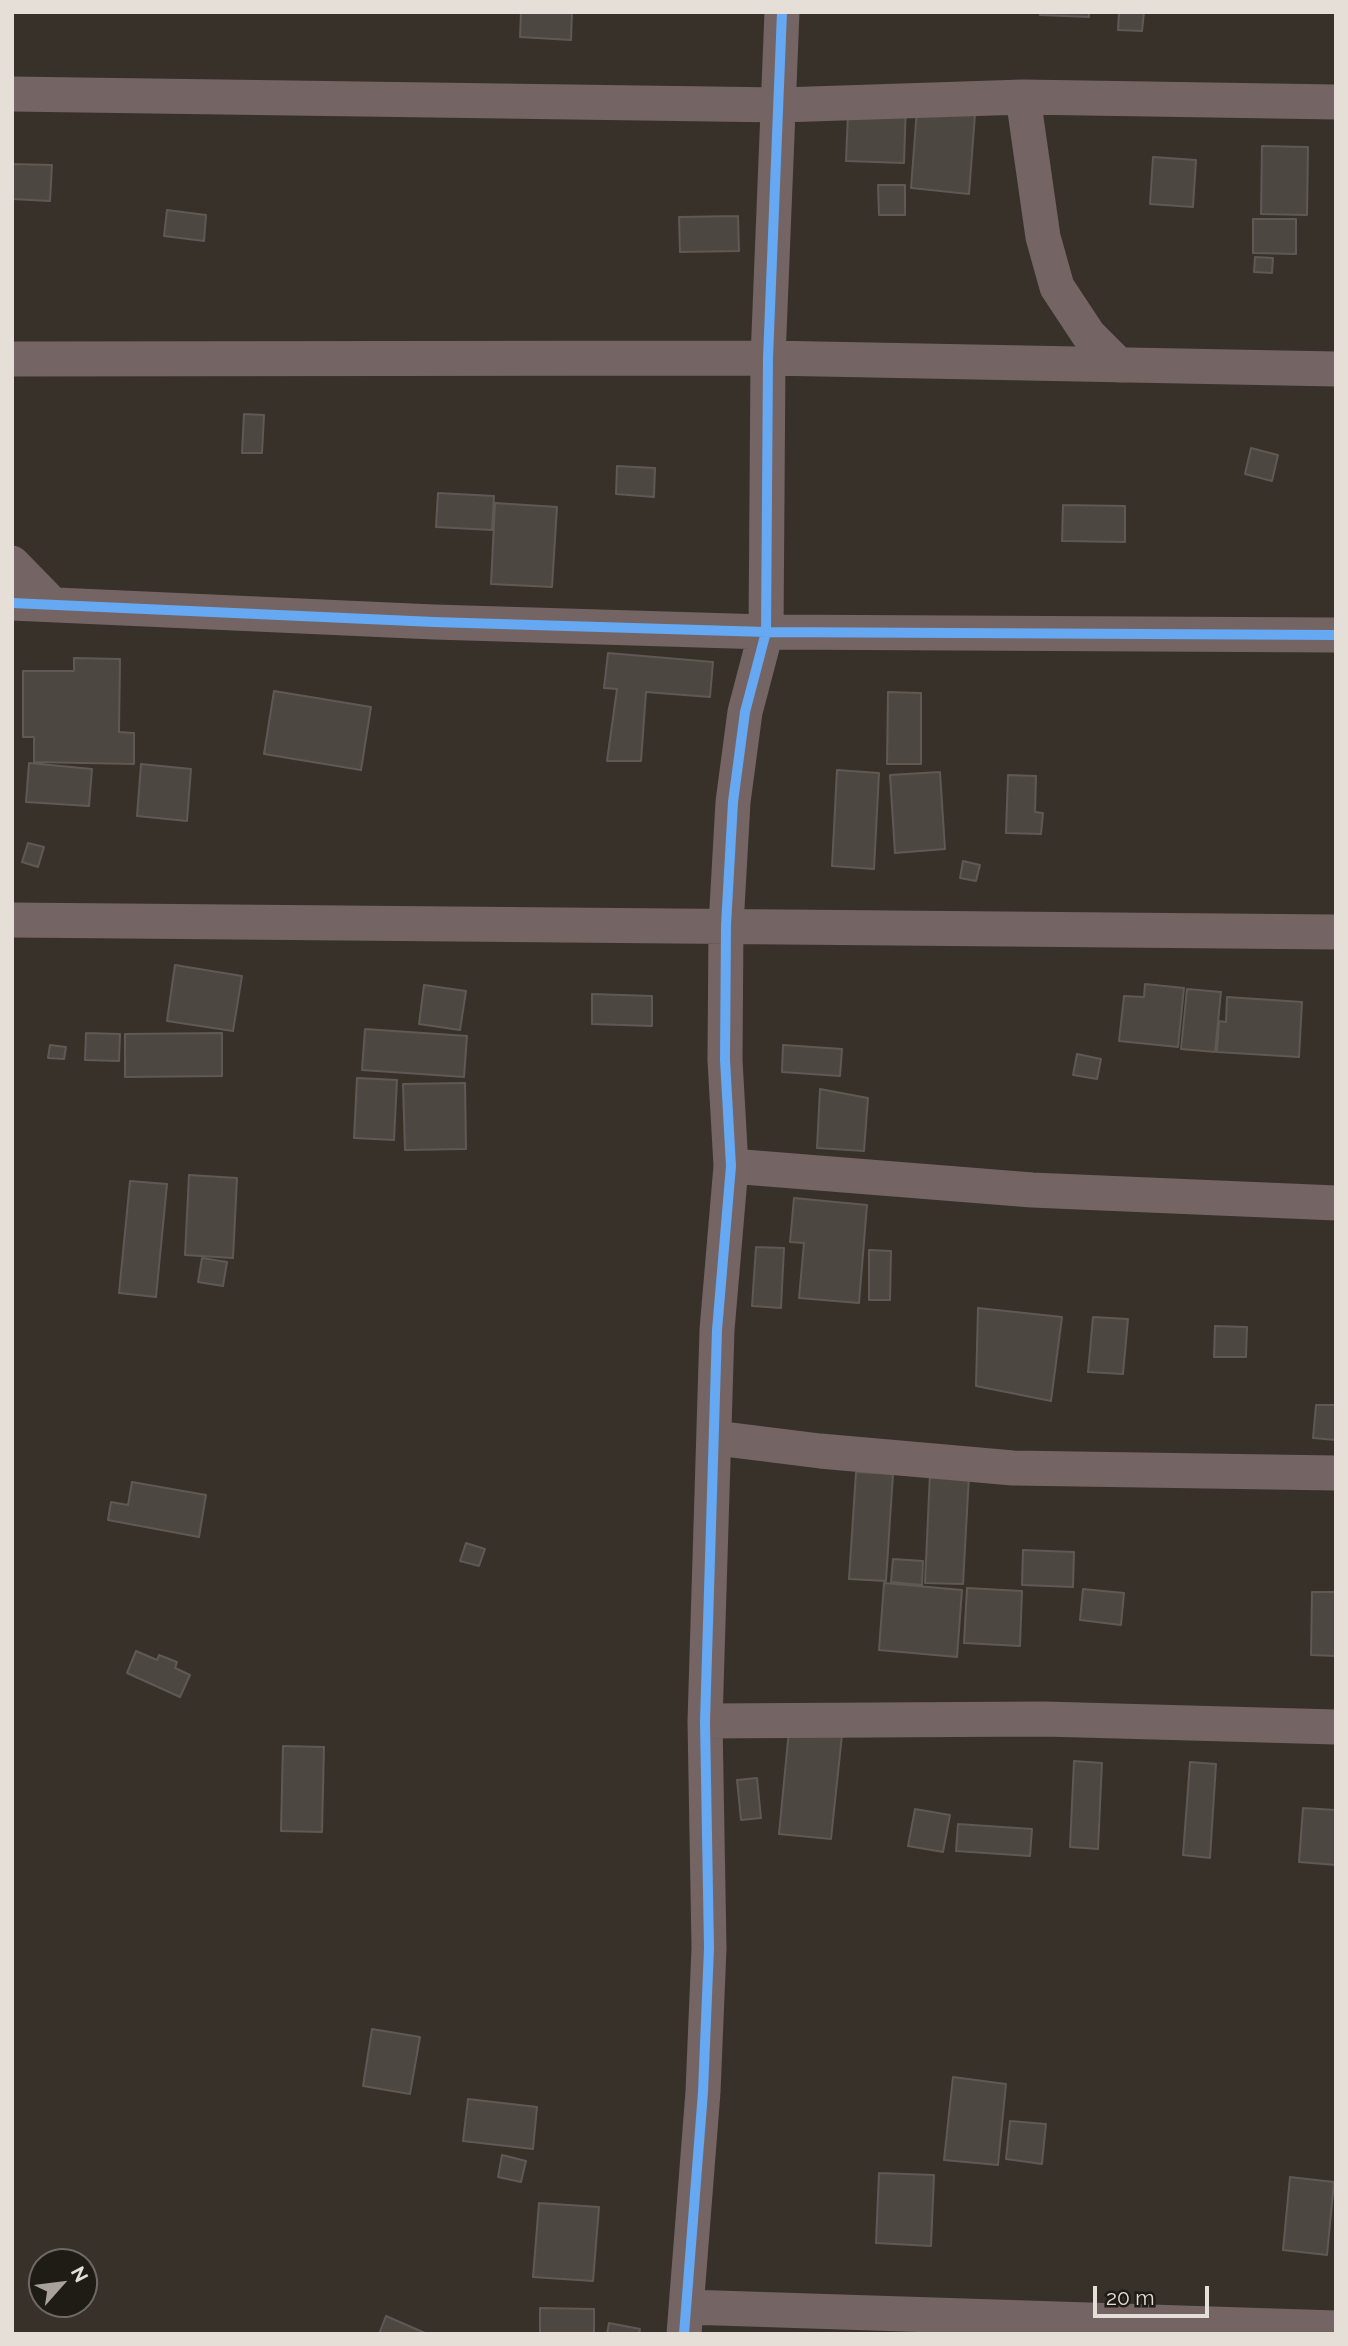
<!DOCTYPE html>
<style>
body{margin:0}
#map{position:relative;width:1348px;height:2346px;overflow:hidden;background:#37312a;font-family:Raleway,sans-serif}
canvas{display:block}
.frame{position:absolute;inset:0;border:14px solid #e6dfd7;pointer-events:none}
.north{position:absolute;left:28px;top:2248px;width:70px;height:70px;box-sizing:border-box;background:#1f1b15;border:2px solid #6f6963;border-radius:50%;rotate:62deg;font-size:19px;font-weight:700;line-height:28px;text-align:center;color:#e6dfd7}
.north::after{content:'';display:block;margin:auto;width:24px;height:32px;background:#a9a29a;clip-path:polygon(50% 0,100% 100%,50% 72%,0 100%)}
.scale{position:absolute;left:1093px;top:2286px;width:116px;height:32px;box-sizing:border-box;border:4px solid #e6dfd7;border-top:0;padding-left:9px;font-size:21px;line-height:24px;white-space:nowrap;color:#e6dfd7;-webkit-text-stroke:5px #1f1b15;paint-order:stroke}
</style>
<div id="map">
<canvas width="1348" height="2346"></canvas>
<div class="frame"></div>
<div class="north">N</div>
<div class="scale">20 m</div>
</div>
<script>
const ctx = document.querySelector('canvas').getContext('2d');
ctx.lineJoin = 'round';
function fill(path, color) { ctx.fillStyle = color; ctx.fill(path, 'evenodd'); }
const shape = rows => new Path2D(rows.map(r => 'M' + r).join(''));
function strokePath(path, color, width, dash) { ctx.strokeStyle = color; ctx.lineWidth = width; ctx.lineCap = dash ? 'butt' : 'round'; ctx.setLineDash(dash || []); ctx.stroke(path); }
const building = shape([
 [521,12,572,12,571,40,520,37,521,12],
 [1040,12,1089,12,1089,17,1040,15,1040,12],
 [1119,12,1144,12,1142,31,1118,30,1119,12],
 [918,96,976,101,969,194,911,188,918,96],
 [906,103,904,163,846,161,848,113,906,103],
 [1262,146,1308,147,1307,215,1261,214,1262,146],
 [1153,157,1196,160,1193,207,1150,204,1153,157],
 [12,164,52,165,50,201,12,199,12,164],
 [878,185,905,185,905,215,879,215,878,185],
 [167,210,206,215,204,241,164,236,167,210],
 [738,216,739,251,680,252,679,217,738,216],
 [1253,219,1296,219,1296,254,1253,253,1253,219],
 [1255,257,1273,258,1272,273,1254,272,1255,257],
 [244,414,264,415,262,453,242,453,244,414],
 [1251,448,1278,455,1272,481,1245,474,1251,448],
 [617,466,655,468,654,497,616,494,617,466],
 [438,493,494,496,492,530,436,527,438,493],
 [495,503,557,507,552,587,491,584,495,503],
 [1063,505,1125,506,1125,542,1062,541,1063,505],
 [608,653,713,662,710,697,646,692,641,761,607,761,617,689,604,688,608,653],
 [74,658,120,659,119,732,134,733,134,764,34,762,34,737,23,737,23,671,74,671,74,658],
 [274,691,371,707,361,770,264,754,274,691],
 [888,692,921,693,921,764,887,764,888,692],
 [29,763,92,769,89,806,26,802,29,763],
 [141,764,191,769,187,821,137,816,141,764],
 [837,770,879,773,874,869,832,866,837,770],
 [940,772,945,849,895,853,890,775,940,772],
 [1008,775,1036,776,1035,812,1043,813,1041,834,1006,833,1008,775],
 [28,843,44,847,38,867,22,862,28,843],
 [963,861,980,865,976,881,960,878,963,861],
 [175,965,242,976,233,1031,167,1021,175,965],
 [1145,984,1184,988,1178,1047,1119,1041,1124,996,1144,997,1145,984],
 [424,985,466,991,460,1030,419,1024,424,985],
 [1187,989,1221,992,1215,1052,1181,1049,1187,989],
 [592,994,652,996,652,1026,592,1024,592,994],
 [1227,997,1302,1002,1299,1057,1217,1052,1219,1021,1226,1022,1227,997],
 [365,1029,467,1036,464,1077,362,1070,365,1029],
 [86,1033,120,1034,119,1061,85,1060,86,1033],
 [222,1033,222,1076,125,1077,125,1034,222,1033],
 [50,1045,66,1047,64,1059,48,1058,50,1045],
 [783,1045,842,1049,840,1076,782,1072,783,1045],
 [1077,1054,1101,1059,1097,1079,1073,1075,1077,1054],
 [357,1078,397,1080,394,1140,354,1138,357,1078],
 [465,1083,466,1149,405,1150,403,1084,465,1083],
 [820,1089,868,1098,864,1151,817,1148,820,1089],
 [189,1175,237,1178,233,1258,185,1255,189,1175],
 [130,1181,167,1184,156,1297,119,1293,130,1181],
 [794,1198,867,1205,859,1303,799,1298,804,1243,790,1242,794,1198],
 [756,1247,784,1248,781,1308,752,1306,756,1247],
 [869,1250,891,1251,890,1300,869,1300,869,1250],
 [202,1258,227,1262,223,1286,198,1282,202,1258],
 [978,1308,1062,1317,1051,1401,976,1386,978,1308],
 [1093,1317,1128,1319,1123,1374,1088,1372,1093,1317],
 [1215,1326,1247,1327,1246,1357,1214,1357,1215,1326],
 [1316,1405,1336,1405,1336,1440,1313,1438,1316,1405],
 [856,1472,893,1474,886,1581,849,1579,856,1472],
 [930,1473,969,1475,963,1584,925,1583,930,1473],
 [132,1482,206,1495,199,1537,108,1520,111,1502,128,1505,132,1482],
 [466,1543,485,1549,479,1566,460,1561,466,1543],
 [1023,1550,1074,1552,1073,1587,1022,1585,1023,1550],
 [893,1559,923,1561,922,1585,891,1582,893,1559],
 [884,1583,962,1590,957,1657,879,1650,884,1583],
 [967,1588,1022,1591,1020,1646,964,1643,967,1588],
 [1083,1589,1124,1593,1121,1625,1080,1620,1083,1589],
 [1312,1592,1336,1592,1336,1656,1311,1655,1312,1592],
 [136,1651,157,1660,159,1655,177,1662,175,1668,190,1675,180,1697,127,1673,136,1651],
 [789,1730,842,1735,831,1839,779,1834,789,1730],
 [283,1746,324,1747,322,1832,281,1831,283,1746],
 [1074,1761,1102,1763,1098,1849,1070,1847,1074,1761],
 [1190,1762,1216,1764,1210,1858,1183,1855,1190,1762],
 [757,1778,761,1818,741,1820,737,1780,757,1778],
 [1303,1808,1336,1810,1336,1865,1299,1862,1303,1808],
 [915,1809,950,1815,943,1852,908,1846,915,1809],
 [958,1824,1032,1829,1030,1856,956,1851,958,1824],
 [372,2029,420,2037,410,2094,363,2086,372,2029],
 [953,2077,1006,2084,998,2165,944,2160,953,2077],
 [468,2099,537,2107,533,2149,463,2141,468,2099],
 [1010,2121,1046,2124,1042,2164,1006,2159,1010,2121],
 [502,2155,526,2161,521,2182,498,2177,502,2155],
 [879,2173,934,2175,931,2246,876,2243,879,2173],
 [1290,2177,1334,2182,1327,2255,1283,2250,1290,2177],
 [539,2203,599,2207,593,2281,533,2277,539,2203],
 [540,2308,594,2309,594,2334,540,2334,540,2308],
 [386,2316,425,2333,425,2334,379,2334,386,2316],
 [609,2323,640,2329,639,2334,607,2334,609,2323]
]);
fill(building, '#4d4742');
strokePath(building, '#5f5954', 2);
strokePath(shape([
 [12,94,781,105,1023,97,1336,102],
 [1023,97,1043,237,1057,287,1088,334,1119,365],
 [12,359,768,358,1336,369],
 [12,563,51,603],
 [12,603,434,622,766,632,1336,635],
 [12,920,1336,932],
 [731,1166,1032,1190,1336,1203],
 [716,1438,820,1451,1013,1468,1336,1473],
 [705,1721,1044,1719,1336,1727],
 [687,2307,1336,2328],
 [684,2334,703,2092,709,1948,705,1721,717,1330,731,1166,725,1060,726,925,733,802,745,712,766,632,768,358,782,12]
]), '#746464', 35);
strokePath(shape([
 [12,603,434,622,766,632,1336,635],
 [684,2334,703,2092,709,1948,705,1721,717,1330,731,1166,725,1060,726,925,733,802,745,712,766,632,768,358,782,12]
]), '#66a8f1', 10);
</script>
